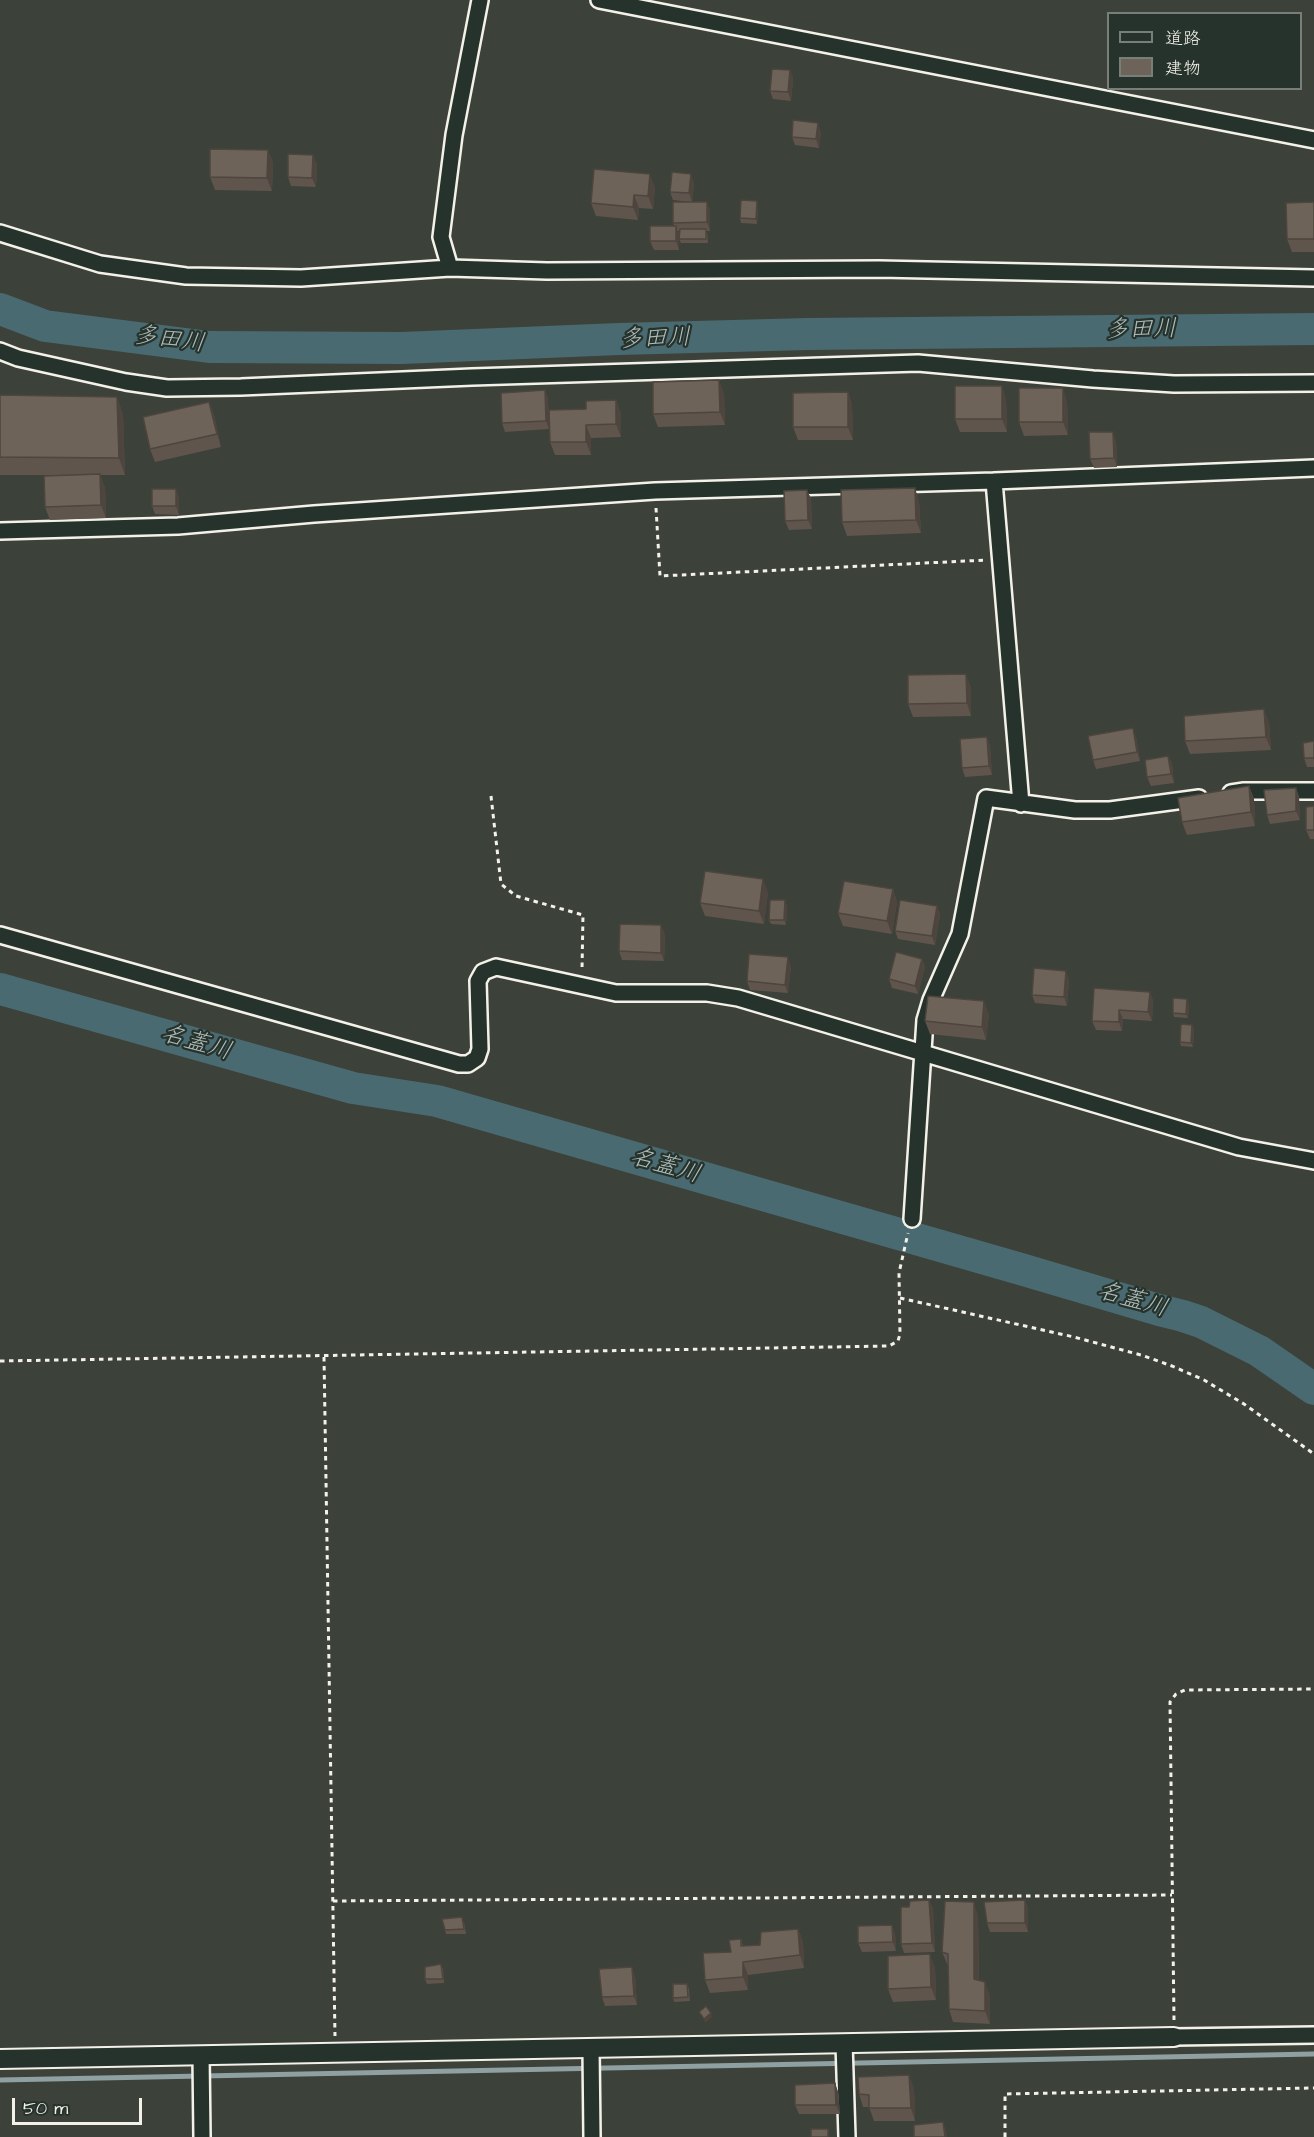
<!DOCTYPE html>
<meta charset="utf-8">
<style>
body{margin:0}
#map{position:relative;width:1314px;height:2137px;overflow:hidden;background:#3c413a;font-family:"Architects Daughter","Klee One",sans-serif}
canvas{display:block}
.legend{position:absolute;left:1107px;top:12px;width:195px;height:78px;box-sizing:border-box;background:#26332d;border:2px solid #787f78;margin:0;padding:8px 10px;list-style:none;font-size:18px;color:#f4f1e8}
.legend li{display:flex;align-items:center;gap:12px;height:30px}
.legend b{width:30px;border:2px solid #787f78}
.scale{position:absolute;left:12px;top:2098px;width:130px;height:27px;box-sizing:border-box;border:3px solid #f4f1e8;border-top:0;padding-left:8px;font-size:18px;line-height:21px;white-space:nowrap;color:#f4f1e8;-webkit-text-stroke:4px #26332d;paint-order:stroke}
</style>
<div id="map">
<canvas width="1314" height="2137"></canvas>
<ul class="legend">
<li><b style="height:8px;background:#26332d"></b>道路</li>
<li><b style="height:16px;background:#6e6359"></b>建物</li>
</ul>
<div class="scale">50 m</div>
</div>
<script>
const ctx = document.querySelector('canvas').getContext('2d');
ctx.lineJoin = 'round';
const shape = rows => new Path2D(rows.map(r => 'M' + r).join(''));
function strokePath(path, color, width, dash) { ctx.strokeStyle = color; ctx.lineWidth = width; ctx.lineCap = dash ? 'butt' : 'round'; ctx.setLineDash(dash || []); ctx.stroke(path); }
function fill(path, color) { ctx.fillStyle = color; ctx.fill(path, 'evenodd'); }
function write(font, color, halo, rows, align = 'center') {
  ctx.font = font + ' "Architects Daughter","Klee One",sans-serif'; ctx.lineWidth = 4.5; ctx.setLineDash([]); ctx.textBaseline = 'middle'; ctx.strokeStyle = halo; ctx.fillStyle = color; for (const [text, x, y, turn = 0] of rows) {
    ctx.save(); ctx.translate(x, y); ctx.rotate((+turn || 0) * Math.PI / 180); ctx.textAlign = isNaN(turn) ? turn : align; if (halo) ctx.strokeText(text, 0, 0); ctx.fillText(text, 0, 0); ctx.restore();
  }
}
strokePath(shape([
 [0,2080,1314,2054]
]), '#8ea0a1', 5);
strokePath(shape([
 [0,309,45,326,209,347,402,348,619,339,808,334,1314,329],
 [0,989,353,1088,437,1101,1024,1270,1159,1310,1183,1316,1201,1322,1259,1351,1314,1389]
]), '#4a6a71', 32);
const minor = shape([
 [599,0,1314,140],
 [0,233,100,264,186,276,301,278,450,268,547,271,879,269,1314,278],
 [450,268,441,237,454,135,480,0],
 [0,351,18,358,126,382,167,388,241,387,472,377,918,363,1093,379,1174,384,1314,383],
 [994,481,1021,804],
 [0,531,178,526,314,514,655,491,994,481,1314,468],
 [1231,793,1244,791,1314,791],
 [0,935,459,1064,468,1064,477,1058,480,1049,478,981,483,972,496,967,616,993,707,993,738,998,1239,1147,1314,1161],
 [912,1219,925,1020,931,1000,960,934,986,798,1075,810,1110,810,1199,798],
 [1174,2037,1314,2035],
 [844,2043,847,2137],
 [591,2048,592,2137],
 [201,2055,202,2137]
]);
const tertiary = shape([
 [0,2059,1174,2037]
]);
strokePath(minor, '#f4f1e8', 20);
strokePath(tertiary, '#f4f1e8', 22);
strokePath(shape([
 [656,508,660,576,987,560],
 [491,796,501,884,516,896,583,915,582,970],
 [900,1298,1074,1337,1141,1355,1172,1366,1204,1380,1244,1404,1314,1454],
 [324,1357,335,2036],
 [0,1361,889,1346,898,1341,900,1334,899,1273,908,1233],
 [333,1901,1172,1895],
 [1174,2020,1170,1702,1176,1694,1185,1690,1314,1689],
 [1005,2137,1005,2094,1314,2088]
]), '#f4f1e8', 3, [4.5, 4.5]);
strokePath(minor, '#26332d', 15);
strokePath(tertiary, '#26332d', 18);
fill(shape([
 [790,70,793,79,791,101,773,99,770,91],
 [821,132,819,148,795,145,792,137],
 [268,150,273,163,272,191,215,190,210,177],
 [317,164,316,187,291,186,288,177],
 [694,183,692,202,710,210,710,231,707,231,708,243,681,243,679,239,680,231,678,231,679,235,679,250,654,250,650,241,674,226,673,223,690,202,673,200,670,192],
 [655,187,653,209,639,208,638,220,596,216,591,203],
 [1314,202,1314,252,1292,252,1287,239],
 [758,205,757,224,741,223,740,218],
 [545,390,548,399,549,429,505,432,502,423],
 [848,392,852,405,853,440,798,440,793,427],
 [724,393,725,425,658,427,653,414],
 [0,395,117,397,123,415,125,475,100,475,105,488,106,518,50,520,45,507,88,475,0,475],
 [1006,399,1007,432,960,432,955,419],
 [616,400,621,414,621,437,591,438,591,455,555,455,550,442,586,409],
 [1067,401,1068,435,1024,436,1019,422],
 [209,402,214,415,221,447,155,462,150,449],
 [1116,440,1117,467,1094,468,1090,459],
 [176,489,179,498,179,515,155,514,152,506],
 [807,490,811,499,812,529,789,530,785,521],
 [919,501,921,533,847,536,842,522],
 [971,687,971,716,913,717,908,704],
 [1269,722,1271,750,1190,754,1185,741],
 [987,737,990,746,992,775,965,777,962,768],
 [1136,737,1140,761,1096,769,1093,760],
 [1314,741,1314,767,1307,767,1304,758],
 [1168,756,1172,764,1174,783,1151,786,1147,777],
 [1249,786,1254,799,1255,826,1187,835,1182,822],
 [1296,788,1299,797,1300,820,1270,824,1267,815],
 [1314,806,1314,839,1310,839,1306,830],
 [893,889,897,902,892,934,843,926,838,913],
 [768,892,764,924,705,916,700,903],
 [787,905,786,925,771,924,769,920],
 [937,906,940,915,935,945,898,939,895,931],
 [665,934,664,961,622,960,619,951],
 [922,959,925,967,918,994,892,988,889,979],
 [791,966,788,993,750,990,747,981],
 [1069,979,1067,1006,1035,1003,1032,995],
 [1150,992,1153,1001,1152,1021,1123,1019,1122,1031,1096,1030,1092,1021],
 [1189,1003,1188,1018,1174,1017,1173,1013],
 [989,1014,986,1040,930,1034,925,1021],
 [1192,1025,1194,1029,1193,1047,1181,1046,1180,1042],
 [929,1900,933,1909,935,1952,904,1953,901,1944],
 [1025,1900,1028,1909,1028,1932,990,1932,987,1923],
 [978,1915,979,1980,990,1995,990,2024,953,2022,949,2009,948,1966,942,1952],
 [464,1922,466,1934,446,1934,445,1930],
 [798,1929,803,1942,804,1968,748,1975,748,1990,710,1993,705,1980,731,1952,741,1939,743,1946,760,1945],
 [895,1933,896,1951,862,1952,858,1943],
 [935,1967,936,2000,893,2002,888,1989],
 [443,1968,444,1983,427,1984,425,1979],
 [635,1976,637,2005,605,2006,602,1997],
 [687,1984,689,1989,690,2001,674,2002,673,1998],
 [835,2083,838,2092,840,2114,799,2114,795,2105],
 [914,2088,915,2121,874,2121,869,2107,863,2107,859,2094]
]), '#5f554d');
fill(shape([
 [790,70,793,79,791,101,788,92],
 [818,123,821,132,819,148,816,139],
 [268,150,273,163,272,191,267,178],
 [313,155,317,164,316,187,312,178],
 [650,174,655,187,653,209,648,196],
 [691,174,694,183,692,202,689,193],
 [634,195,639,208,638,220,633,207],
 [757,201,758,205,757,224,756,219],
 [707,202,710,210,710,231,707,222],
 [676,226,679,235,679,250,676,241],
 [719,380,724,393,725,425,720,412],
 [1002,386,1006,399,1007,432,1002,419],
 [1063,388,1067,401,1068,435,1063,422],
 [545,390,548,399,549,429,546,421],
 [848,392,852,405,853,440,848,427],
 [117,397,123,415,125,475,119,458],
 [616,400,621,414,621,437,616,424],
 [209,402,214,415,221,447,217,434],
 [586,425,591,438,591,455,586,442],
 [1113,432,1116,440,1117,467,1114,458],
 [100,474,105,488,106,518,101,505],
 [915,488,919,501,921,533,916,520],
 [176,489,179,498,179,515,176,506],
 [807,490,811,499,812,529,808,520],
 [966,674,971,687,971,716,967,703],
 [1264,709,1269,722,1271,750,1266,737],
 [1133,728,1136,737,1140,761,1137,752],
 [987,737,990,746,992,775,989,766],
 [1168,756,1172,764,1174,783,1171,774],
 [1249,786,1254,799,1255,826,1251,812],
 [1296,788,1299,797,1300,820,1296,811],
 [763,879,768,892,764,924,759,911],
 [893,889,897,902,892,934,887,921],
 [785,900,787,905,786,925,784,920],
 [937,906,940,915,935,945,932,936],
 [661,925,665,934,664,961,661,953],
 [788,957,791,966,788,993,785,985],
 [922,959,925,967,918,994,915,986],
 [1066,971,1069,979,1067,1006,1064,997],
 [1150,992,1153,1001,1152,1021,1148,1012],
 [1187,999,1189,1003,1188,1018,1186,1014],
 [984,1001,989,1014,986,1040,982,1027],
 [1119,1010,1123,1019,1122,1031,1119,1022],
 [1192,1025,1194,1029,1193,1047,1191,1043],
 [929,1900,933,1909,935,1952,932,1943],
 [1025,1900,1028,1909,1028,1932,1025,1923],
 [974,1902,978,1915,979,1992,974,1979],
 [892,1925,895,1933,896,1951,893,1942],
 [798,1929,803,1942,804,1968,800,1955],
 [930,1954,935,1967,936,2000,931,1987],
 [743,1962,748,1975,748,1990,743,1977],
 [632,1967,635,1976,637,2005,634,1996],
 [985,1982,990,1995,990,2024,985,2011],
 [711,2013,712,2017,705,2023,704,2019],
 [909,2075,914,2088,915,2121,911,2108],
 [835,2083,838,2092,840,2114,836,2105],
 [943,2122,946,2131,947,2137,945,2137]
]), '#4d453e');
const building = shape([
 [772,69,790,70,788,92,770,91,772,69],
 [793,120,818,123,816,139,792,137,793,120],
 [210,149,268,150,267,178,210,177,210,149],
 [288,154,313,155,312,178,288,177,288,154],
 [594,169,650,174,648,196,634,195,633,207,591,203,594,169],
 [672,172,691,174,689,193,670,192,672,172],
 [741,200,757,201,756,219,740,218,741,200],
 [673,202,707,202,707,222,673,223,673,202],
 [1314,202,1314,239,1287,239,1286,203,1314,202],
 [650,226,676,226,676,241,650,241,650,226],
 [680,229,706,229,706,239,679,239,680,229],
 [719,380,720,412,653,414,653,382,719,380],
 [955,386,1002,386,1002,419,955,419,955,386],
 [1019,388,1063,388,1063,422,1019,422,1019,388],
 [545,390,546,421,502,423,501,393,545,390],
 [848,392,848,427,793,427,793,393,848,392],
 [0,395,117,397,119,458,0,457,0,395],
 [616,400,616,424,586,425,586,442,550,442,549,410,586,409,586,401,616,400],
 [209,402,217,434,150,449,143,417,209,402],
 [1089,432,1113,432,1114,458,1090,459,1089,432],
 [100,474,101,505,45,507,44,476,100,474],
 [915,488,916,520,842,522,841,490,915,488],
 [152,489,176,489,176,506,152,506,152,489],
 [807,490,808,520,785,521,784,491,807,490],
 [966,674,967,703,908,704,908,675,966,674],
 [1264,709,1266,737,1185,741,1184,716,1264,709],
 [1133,728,1137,752,1093,760,1088,736,1133,728],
 [987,737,989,766,962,768,960,739,987,737],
 [1314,741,1314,758,1304,758,1303,743,1314,741],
 [1168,756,1171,774,1147,777,1145,760,1168,756],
 [1249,786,1251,812,1182,822,1178,798,1249,786],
 [1296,788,1296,811,1267,815,1264,790,1296,788],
 [1314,806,1314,830,1306,830,1306,807,1314,806],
 [705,871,763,879,759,911,700,903,705,871],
 [844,881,893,889,887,921,838,913,844,881],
 [770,900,785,900,784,920,769,920,770,900],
 [900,900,937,906,932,936,895,931,900,900],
 [620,924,661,925,661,953,619,951,620,924],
 [896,952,922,959,915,986,889,979,896,952],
 [749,954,788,957,785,985,747,981,749,954],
 [1034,968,1066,971,1064,997,1032,995,1034,968],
 [1094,988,1150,992,1148,1012,1119,1010,1119,1022,1092,1021,1094,988],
 [928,996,984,1001,982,1027,925,1021,928,996],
 [1173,998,1187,999,1186,1014,1173,1013,1173,998],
 [1181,1024,1192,1025,1191,1043,1180,1042,1181,1024],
 [929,1900,932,1943,901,1944,901,1907,909,1907,910,1901,929,1900],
 [1025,1900,1025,1923,987,1923,984,1902,1025,1900],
 [945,1901,974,1902,974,1979,985,1982,985,2011,949,2009,948,1954,942,1952,945,1901],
 [462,1917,464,1929,445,1930,442,1919,462,1917],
 [892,1925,893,1942,858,1943,858,1926,892,1925],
 [798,1929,800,1955,743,1962,743,1977,705,1980,703,1953,731,1952,729,1940,741,1939,741,1946,760,1945,761,1932,798,1929],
 [930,1954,931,1987,888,1989,888,1956,930,1954],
 [441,1964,443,1979,425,1979,425,1967,441,1964],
 [632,1967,634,1996,602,1997,599,1969,632,1967],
 [673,1984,687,1984,688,1997,673,1998,673,1984],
 [706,2006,711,2013,704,2019,699,2012,706,2006],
 [909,2075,911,2108,869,2108,869,2095,859,2094,858,2077,909,2075],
 [835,2083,836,2105,795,2105,795,2085,835,2083],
 [943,2122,945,2137,914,2137,914,2125,943,2122],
 [811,2129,828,2129,828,2137,811,2137,811,2129]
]);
fill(building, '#6e6359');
strokePath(building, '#4d453e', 1.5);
write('italic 24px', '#b0bbb8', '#26332d', [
 ["多田川",1141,331,-1],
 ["多田川",655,340,-2],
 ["多田川",169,341,7],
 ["名蓋川",196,1044,16],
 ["名蓋川",665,1167,16],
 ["名蓋川",1132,1301,16]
]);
</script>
